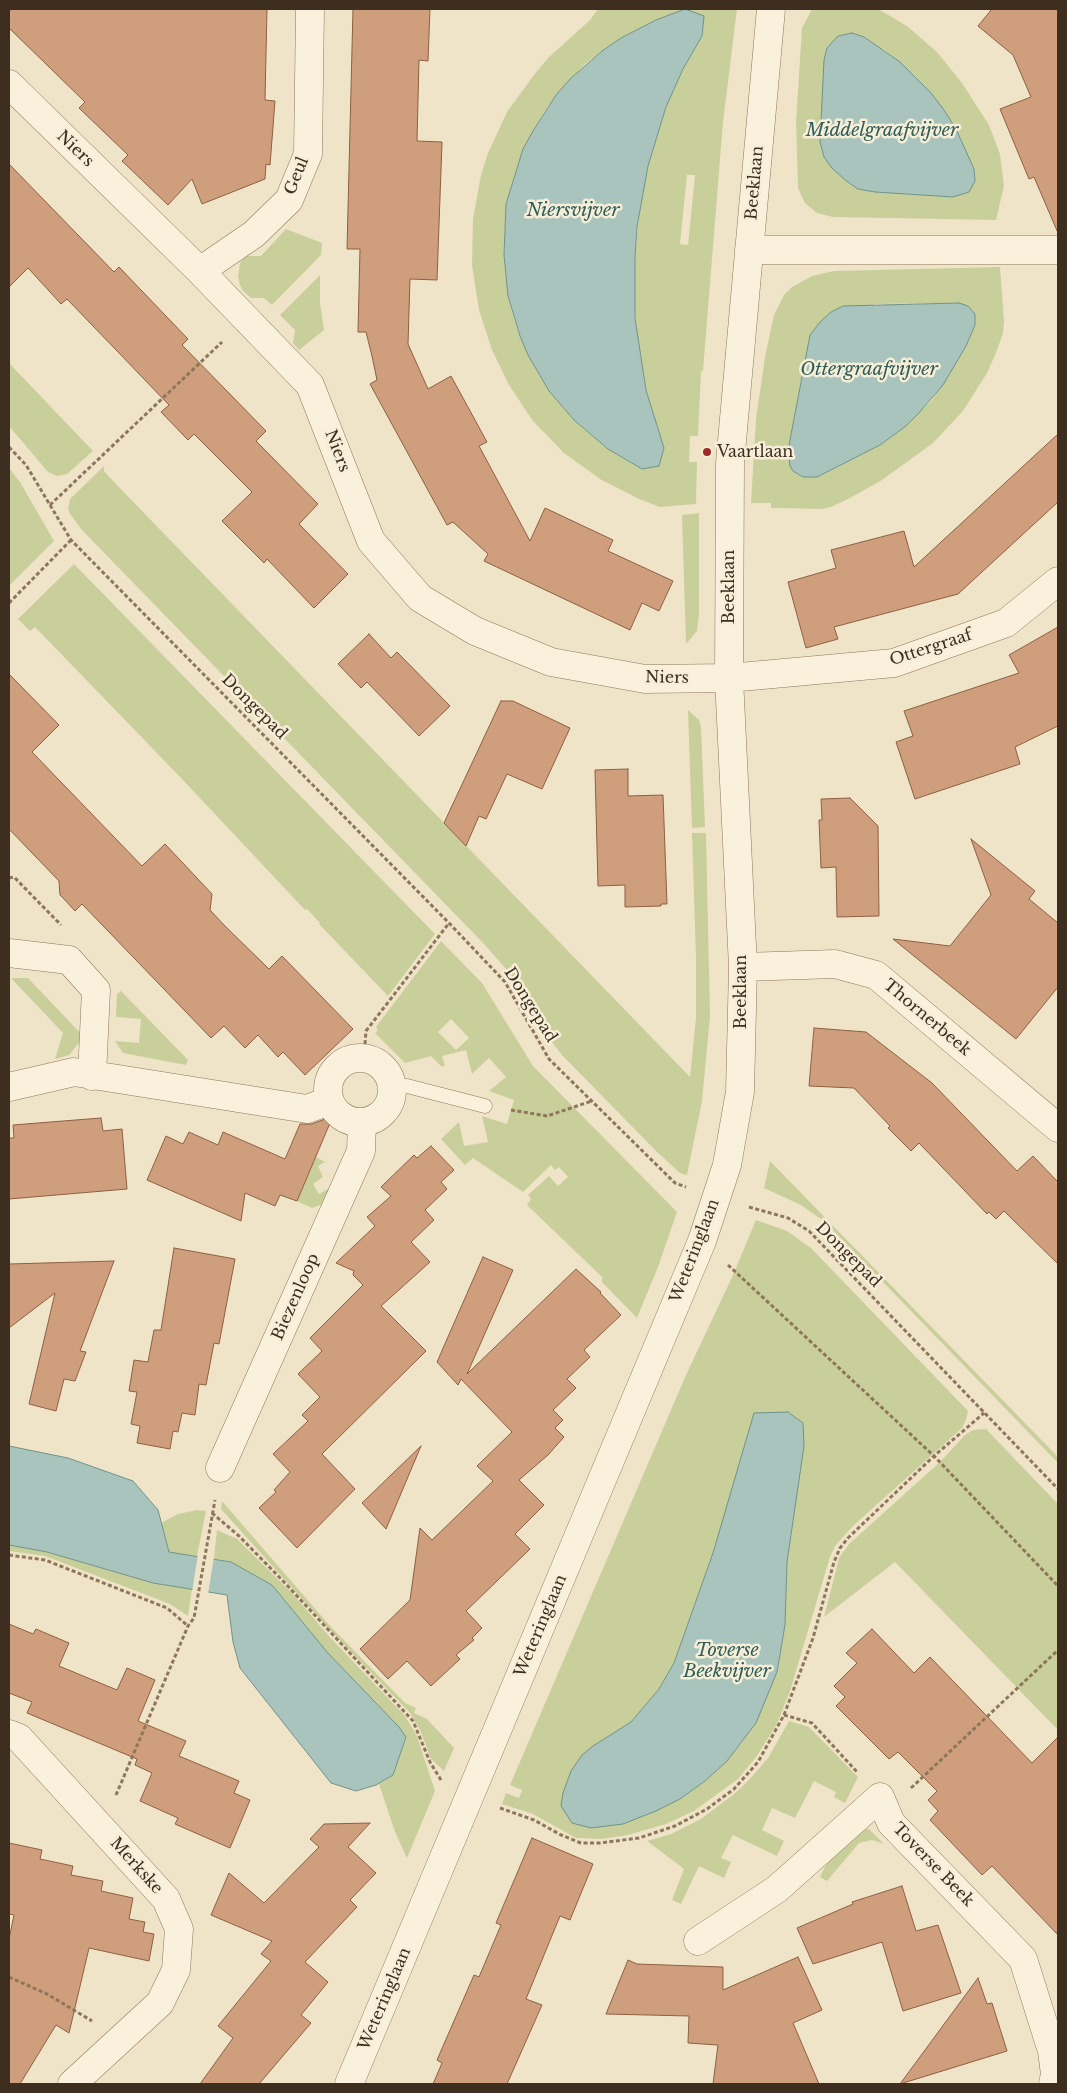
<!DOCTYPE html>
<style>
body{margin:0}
#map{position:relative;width:1067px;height:2093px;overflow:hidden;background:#f0e4c8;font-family:"Libre Baskerville",serif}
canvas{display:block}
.frame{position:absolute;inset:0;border:10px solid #3d2e20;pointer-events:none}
</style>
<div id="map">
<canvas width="1067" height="2093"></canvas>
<div class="frame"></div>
</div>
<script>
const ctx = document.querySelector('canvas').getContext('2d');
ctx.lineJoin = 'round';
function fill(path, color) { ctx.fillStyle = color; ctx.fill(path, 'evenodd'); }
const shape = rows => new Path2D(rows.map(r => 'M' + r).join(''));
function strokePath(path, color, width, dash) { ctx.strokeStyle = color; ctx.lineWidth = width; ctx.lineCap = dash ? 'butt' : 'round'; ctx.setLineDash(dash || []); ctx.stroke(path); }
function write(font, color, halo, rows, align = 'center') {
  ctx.font = font + ' "Libre Baskerville",serif'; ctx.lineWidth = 5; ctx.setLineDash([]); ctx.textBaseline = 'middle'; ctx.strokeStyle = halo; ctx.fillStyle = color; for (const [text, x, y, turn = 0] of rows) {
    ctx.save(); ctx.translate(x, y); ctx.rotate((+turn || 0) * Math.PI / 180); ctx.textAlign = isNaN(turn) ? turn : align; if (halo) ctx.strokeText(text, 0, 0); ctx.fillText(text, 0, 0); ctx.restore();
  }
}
fill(shape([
 [598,9,737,9,723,122,703,371,701,371,698,436,690,436,689,462,697,462,696,504,660,507,639,499,600,479,564,453,533,421,509,385,492,350,479,310,472,265,473,219,481,175,488,153,507,112,534,75,548,58,590,20],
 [656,20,702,36,683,69,666,107,648,166,641,196,635,257,635,318,646,390,664,448,641,469,608,449,574,420,549,391,538,373,520,336,513,316,508,296,504,255,506,204,523,149,544,112,556,95,585,64,602,51,621,38],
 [687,175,695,175,688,245,680,244],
 [812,9,878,9,907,26,937,52,962,83,989,125,1000,154,1004,186,996,220,833,217,817,213,805,203,798,188,796,122,802,28],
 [827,48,883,49,916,77,968,192,953,197,877,192,859,189,845,180,820,129],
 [286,229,322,243,321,255,272,305,264,298,251,298,243,291,240,285,238,277,240,263,246,256,261,256],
 [1000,267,1004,321,1003,333,996,353,987,373,963,411,933,443,882,480,850,498,831,507,822,509,777,508,771,508,771,503,751,503,756,419,765,357,774,315,784,295,792,287,812,276,834,271],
 [959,303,968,306,975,314,975,325,966,346,932,400,906,426,880,445,817,477,793,424,810,335,875,304],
 [320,275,320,303,324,330,299,350,293,343,295,330,280,315],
 [9,363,93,451,67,474,57,476,48,472,9,426],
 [104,466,104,471,114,482,690,1077,696,1018,696,959,692,833,706,833,710,1017,702,1101,687,1175,680,1173,657,1152,562,1055,542,1029,513,977,485,945,82,530,70,514,68,509,70,499],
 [9,468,20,482,54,541,9,586],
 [699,513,699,614,697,631,686,644,682,515],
 [74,564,435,934,388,996,319,924,320,923,307,909,305,910,182,779,35,627,30,631,18,619],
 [688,710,699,720,701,727,705,827,692,828],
 [441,941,482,983,533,1066,677,1212,658,1267,637,1318,602,1282,602,1277,527,1205,531,1199,528,1195,549,1176,558,1186,568,1177,559,1167,555,1170,551,1165,523,1192,473,1158,465,1165,441,1139,459,1122,464,1146,488,1142,482,1116,507,1124,514,1100,489,1091,506,1077,489,1058,472,1074,466,1050,442,1056,445,1065,442,1067,431,1056,405,1063,375,1033,378,1030,376,1027],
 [451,1019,469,1038,456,1050,438,1032],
 [11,978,28,978,84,1037,69,1055,55,1059,63,1033],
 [121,991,188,1060,186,1065,123,1053,115,1041,139,1043,141,1019,116,1017,117,994],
 [316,1157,325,1162,318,1166,323,1177,313,1184,319,1194,335,1185,332,1201,312,1208,297,1201],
 [770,1161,1058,1457,1058,1463,825,1222,801,1205,764,1188],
 [756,1220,787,1231,811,1248,968,1411,966,1420,962,1428,853,1526,835,1546,830,1557,790,1691,777,1724,757,1756,738,1779,694,1811,666,1824,628,1835,602,1839,576,1838,533,1814,502,1804,506,1793,519,1798,522,1790,510,1785,686,1375,733,1275],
 [788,1412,803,1423,797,1490,787,1562,785,1625,777,1672,743,1741,727,1761,705,1781,680,1799,582,1756,631,1722,659,1689,674,1663,713,1553],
 [986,1429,1058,1504,1058,1730,895,1562,824,1617,839,1558,849,1544,940,1462,965,1435,973,1430],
 [222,1501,330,1626,405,1703,416,1708,414,1713,427,1719,454,1748,444,1771,431,1759,420,1730,410,1713,328,1628,221,1509],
 [197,1510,206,1511,197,1556,169,1552,161,1523,178,1514],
 [217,1530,237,1539,292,1593,328,1635,405,1716,417,1736,435,1791,407,1858,395,1832,379,1784,393,1775,406,1737,399,1727,327,1652,272,1585,231,1562,214,1559],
 [9,1545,47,1552,153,1583,192,1589,188,1616,170,1604,45,1556,9,1551],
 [789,1721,809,1727,858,1777,845,1803,834,1797,836,1792,814,1781,795,1818,772,1808,762,1830,784,1841,777,1856,733,1835,721,1858,731,1862,724,1878,699,1866,681,1904,672,1900,684,1869,647,1841,671,1834,701,1819,734,1794,748,1781,768,1758],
 [869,1829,884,1844,872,1840,859,1843,827,1881,820,1877,843,1830]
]), '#c9cf9b');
const water = shape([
 [685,9,704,16,702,36,683,69,666,107,648,166,637,227,635,257,635,318,646,390,664,448,659,466,642,469,608,449,574,420,549,391,528,355,520,336,508,296,504,255,506,204,523,149,533,131,556,95,570,79,602,51,621,38,656,20,685,9],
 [852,33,864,37,900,62,931,93,944,110,956,129,974,169,975,181,969,192,953,197,875,192,858,189,845,180,832,168,824,157,820,142,824,60,827,48,838,36,852,33],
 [959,303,968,306,975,314,975,325,966,346,943,385,919,413,906,426,880,445,817,477,803,477,793,471,790,466,788,451,793,424,810,335,820,322,831,312,843,306,959,303],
 [788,1412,803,1423,804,1446,787,1562,785,1625,777,1672,756,1723,727,1761,705,1781,680,1799,656,1811,623,1824,591,1828,572,1823,561,1806,563,1793,571,1771,582,1755,593,1746,631,1722,659,1689,674,1663,713,1553,754,1413,788,1412],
 [9,1446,68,1458,133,1481,158,1510,169,1552,231,1562,272,1585,327,1652,399,1727,406,1737,393,1775,376,1785,356,1791,331,1783,240,1668,233,1642,227,1595,153,1583,47,1552,9,1545,9,1446]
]);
fill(water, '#a9c4bc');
strokePath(water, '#6f938a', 1);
fill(shape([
 [198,1554,214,1557,208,1594,192,1592]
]), '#f0e4c8');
const building = shape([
 [9,9,267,9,265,100,275,101,270,165,266,164,265,179,202,204,192,179,168,205,122,161,128,155,79,108,85,102,9,28,9,9],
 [353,9,430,9,428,61,419,60,417,141,442,142,437,280,410,279,408,344,428,389,451,376,487,442,479,446,530,541,545,508,613,540,608,551,673,581,659,611,642,603,630,630,484,561,488,554,453,522,447,525,370,384,377,380,372,356,366,332,358,332,360,249,347,249,353,9],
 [992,9,1058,9,1058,233,1034,177,1029,179,1000,109,1031,97,1013,55,978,26,992,9],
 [9,164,114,272,119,267,188,339,182,345,266,431,256,441,318,504,299,524,348,574,314,608,267,559,264,563,222,521,252,492,194,434,188,440,161,412,169,405,67,299,61,304,28,268,9,287,9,164],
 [1058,434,1058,502,958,594,834,627,838,639,806,648,788,582,836,568,831,550,904,531,914,567,1058,434],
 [1058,627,1058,726,1015,747,1020,764,915,799,896,742,913,736,904,711,1019,673,1009,655,1058,627],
 [369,634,391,658,397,652,450,706,419,736,367,682,361,688,338,664,369,634],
 [9,674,59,725,32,752,142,866,165,844,212,894,210,910,224,925,269,969,282,956,353,1029,305,1075,283,1052,278,1057,258,1035,245,1048,224,1026,211,1038,82,904,75,911,64,899,60,895,59,881,9,829,9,674],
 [501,701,513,701,570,728,542,789,507,774,486,819,479,816,466,846,444,823,501,701],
 [628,769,628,796,663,795,667,904,661,904,661,906,625,907,625,885,598,886,595,770,628,769],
 [850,798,878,826,879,916,837,917,836,867,821,868,819,820,822,820,821,799,850,798],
 [971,839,1035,891,1029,899,1058,923,1058,987,1016,1039,893,939,950,946,991,895,971,839],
 [814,1028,866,1032,932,1083,1017,1171,1033,1156,1058,1182,1058,1264,1004,1211,996,1219,989,1212,987,1214,919,1143,911,1151,888,1128,890,1126,854,1088,809,1086,814,1028],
 [333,1116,297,1201,280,1195,275,1206,245,1193,241,1221,147,1180,166,1136,183,1144,189,1132,218,1145,223,1132,285,1159,300,1124,312,1124,333,1116],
 [101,1118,103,1131,122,1129,127,1189,9,1199,9,1138,14,1138,13,1125,101,1118],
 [431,1146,454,1170,441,1182,447,1189,425,1210,434,1220,411,1242,430,1262,381,1306,426,1351,322,1454,355,1489,297,1548,259,1508,276,1492,274,1490,290,1472,273,1454,308,1421,302,1415,320,1397,298,1374,322,1351,310,1338,363,1285,353,1275,354,1271,336,1263,375,1226,367,1217,391,1196,381,1187,414,1155,417,1158,431,1146],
 [174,1248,235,1259,219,1344,214,1343,206,1385,199,1384,195,1415,182,1413,178,1432,173,1431,170,1449,137,1443,140,1426,131,1424,137,1392,129,1391,134,1360,148,1362,154,1330,161,1330,174,1248],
 [483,1257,513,1270,467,1374,576,1269,601,1292,600,1293,621,1315,584,1350,590,1357,567,1379,576,1388,553,1410,563,1420,555,1428,564,1437,548,1455,519,1480,544,1505,515,1534,530,1549,466,1611,482,1628,472,1638,474,1640,456,1655,460,1659,431,1686,407,1661,388,1679,360,1649,410,1600,420,1528,432,1540,493,1481,477,1466,512,1432,461,1379,458,1385,437,1362,483,1257],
 [114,1261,80,1351,86,1352,75,1381,64,1379,56,1411,29,1404,55,1293,9,1328,9,1264,114,1261],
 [421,1446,386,1529,362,1503,421,1446],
 [9,1624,33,1634,36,1629,69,1643,59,1666,117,1690,127,1668,155,1680,138,1721,186,1741,179,1756,239,1781,234,1793,250,1800,230,1848,175,1824,178,1818,140,1801,152,1773,135,1765,137,1759,27,1713,32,1702,9,1693,9,1624],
 [872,1629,914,1673,930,1657,1032,1763,1058,1737,1058,1935,992,1866,982,1875,930,1820,938,1811,928,1800,937,1791,898,1752,889,1759,836,1706,845,1697,834,1686,857,1663,846,1653,872,1629],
 [370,1823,348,1847,376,1873,350,1900,357,1907,305,1962,328,1982,301,2015,311,2023,259,2084,200,2084,233,2038,218,2026,271,1961,261,1954,272,1941,211,1915,229,1873,264,1903,319,1847,310,1839,324,1824,370,1823],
 [532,1838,593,1864,570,1920,560,1916,526,1999,542,2005,507,2084,433,2084,442,2063,437,2060,474,1975,479,1977,501,1925,496,1923,532,1838],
 [9,1843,42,1850,40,1859,73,1866,71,1875,103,1881,101,1891,133,1898,129,1919,145,1922,143,1932,154,1934,149,1961,89,1948,69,2033,56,2025,20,2084,9,2084,9,1939,14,1915,9,1914,9,1843],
 [902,1886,916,1931,938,1925,961,1993,903,2011,882,1942,813,1964,797,1928,853,1904,852,1902,902,1886],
 [798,1957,822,2010,793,2023,819,2084,713,2084,718,2045,688,2043,689,2016,606,2014,628,1960,637,1964,723,1967,723,1990,798,1957],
 [978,1978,987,2004,992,2003,1007,2051,900,2084,978,1978]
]);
fill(building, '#cf9f7d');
strokePath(building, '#8d5f41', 1);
const service = shape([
 [391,1088,407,1086,485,1106]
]);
const minor = shape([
 [9,84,200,271,310,385,371,541,420,598,475,631,551,662,645,679,729,678,894,663,1006,623,1058,581],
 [749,250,1058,250],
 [200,271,254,234,289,200,308,154,310,9],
 [9,953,69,960,96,990,92,1076],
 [743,967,835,964,876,975,1058,1128],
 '328 1090a32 32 0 1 1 64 0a32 32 0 1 1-64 0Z',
 [9,1087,74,1072,307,1109,329,1101],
 [220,1468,361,1151,362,1122],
 [9,1734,19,1738,166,1899,179,1929,176,1970,160,2003,72,2084],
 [698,1941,777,1889,880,1797,891,1823,1023,1959,1052,2051,1055,2074,1053,2084],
 [349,2084,702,1241,727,1165,740,1092,743,967,729,678,730,463,771,9]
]);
strokePath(service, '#8d765c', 15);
strokePath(minor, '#8d765c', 29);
strokePath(shape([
 [9,447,26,465,71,540,449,923,505,982,549,1059,675,1183,686,1187],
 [50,505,222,342],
 [9,603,71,540],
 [9,878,14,877,61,925],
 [364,1057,366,1031,449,923],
 [511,1110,547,1116,592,1101],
 [749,1207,788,1218,809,1231,1058,1489],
 [728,1265,934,1456,1058,1586],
 [212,1513,239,1536,284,1582,413,1721,430,1762,441,1780],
 [9,1555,45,1560,167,1608,188,1626],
 [784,1715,812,1723,858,1773],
 [911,1788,1058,1650],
 [116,1795,188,1626,194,1618,215,1500],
 [500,1808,534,1820,561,1835,581,1843,600,1843,639,1838,675,1826,707,1809,734,1789,758,1762,784,1715,813,1638,834,1562,840,1548,848,1538,934,1456,984,1413],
 [9,1977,47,1994,92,2021]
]), '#8d765c', 3, [4, 2.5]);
strokePath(service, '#faf1dc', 14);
strokePath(minor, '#faf1dc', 28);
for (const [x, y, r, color] of [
 [707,452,5,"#9e2a2b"]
]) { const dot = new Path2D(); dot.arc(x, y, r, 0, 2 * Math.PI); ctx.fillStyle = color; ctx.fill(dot); strokePath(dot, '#f7eed8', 2); }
write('16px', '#3d2e20', '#f7eed8', [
 ["Niers",75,149,44],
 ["Geul",297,176,-68],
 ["Beeklaan",755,183,-85],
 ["Niers",337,451,69],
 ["Beeklaan",729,587,-90],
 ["Ottergraaf",931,648,-18],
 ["Niers",667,678,1],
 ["Dongepad",254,707,45],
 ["Beeklaan",741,992,-90],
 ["Dongepad",530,1005,58],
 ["Thornerbeek",927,1018,40],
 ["Weteringlaan",695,1251,-69],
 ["Dongepad",848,1255,45],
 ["Biezenloop",296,1297,-66],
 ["Weteringlaan",541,1626,-67],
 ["Toverse Beek",933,1865,46],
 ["Merkske",136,1866,48],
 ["Weteringlaan",385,1999,-67]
]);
write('16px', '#3d2e20', '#f7eed8', [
 ["Vaartlaan",717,452]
], 'left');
write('italic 18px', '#2f5d5a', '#f7eed8', [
 ["Middelgraafvijver",882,131],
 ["Niersvijver",573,211],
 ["Ottergraafvijver",869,370],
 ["Toverse",727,1651],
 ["Beekvijver",727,1672]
]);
</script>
